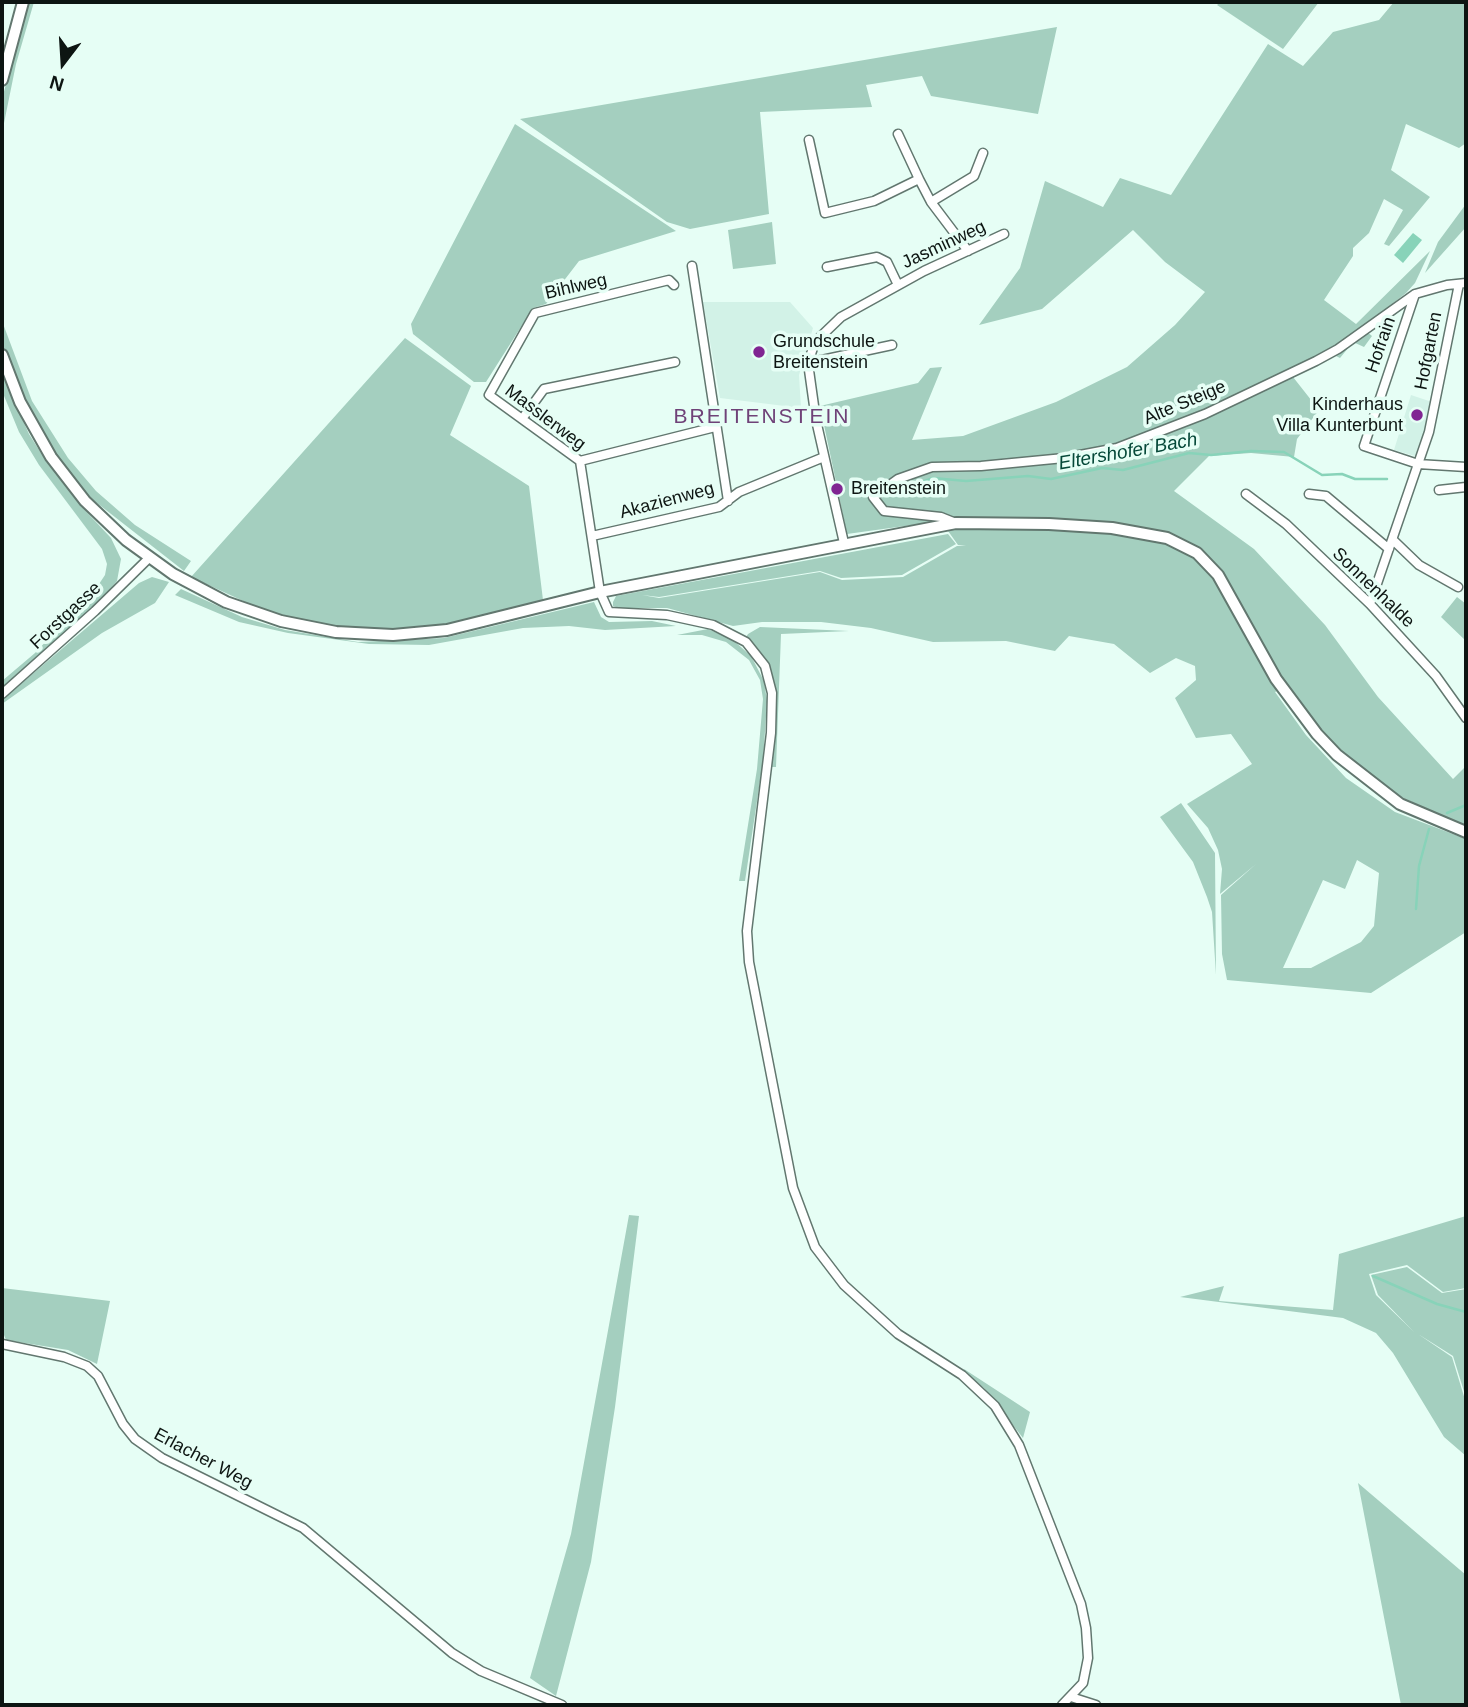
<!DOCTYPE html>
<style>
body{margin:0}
#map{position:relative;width:1468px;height:1707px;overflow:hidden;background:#e6fef5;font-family:Arial,sans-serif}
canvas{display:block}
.frame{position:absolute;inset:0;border:4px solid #0d1512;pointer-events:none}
.north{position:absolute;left:28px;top:28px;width:70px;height:70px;-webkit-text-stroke:5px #e6fef5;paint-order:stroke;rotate:197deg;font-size:19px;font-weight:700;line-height:28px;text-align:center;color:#0d1512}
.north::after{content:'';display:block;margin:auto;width:24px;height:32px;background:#0d1512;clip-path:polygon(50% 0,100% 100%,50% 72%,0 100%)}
</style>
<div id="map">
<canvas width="1468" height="1707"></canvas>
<div class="frame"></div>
<div class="north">N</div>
</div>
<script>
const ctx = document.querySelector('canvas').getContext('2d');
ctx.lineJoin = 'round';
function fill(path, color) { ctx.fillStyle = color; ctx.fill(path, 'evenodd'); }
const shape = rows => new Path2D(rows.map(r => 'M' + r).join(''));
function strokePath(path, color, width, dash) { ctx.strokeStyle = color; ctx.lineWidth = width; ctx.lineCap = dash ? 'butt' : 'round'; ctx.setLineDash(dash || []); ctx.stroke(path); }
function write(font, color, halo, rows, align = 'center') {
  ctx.font = font + ' Arial,sans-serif'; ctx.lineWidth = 7; ctx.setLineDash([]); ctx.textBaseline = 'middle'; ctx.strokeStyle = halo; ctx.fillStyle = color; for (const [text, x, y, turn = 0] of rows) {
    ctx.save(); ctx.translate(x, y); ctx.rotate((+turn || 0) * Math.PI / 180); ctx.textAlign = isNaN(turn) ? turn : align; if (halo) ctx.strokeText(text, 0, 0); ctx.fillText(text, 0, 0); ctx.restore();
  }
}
fill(shape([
 [703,302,790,302,813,328,799,375,801,408,720,398],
 [1411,395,1432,402,1419,455,1415,456,1394,450]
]), '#d2f2e7');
fill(shape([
 [28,2,34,2,16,64,2,133,2,99],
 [1220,2,1319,2,1283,49,1217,5],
 [1394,2,1466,2,1466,143,1459,148,1406,124,1391,170,1430,197,1389,246,1384,244,1403,210,1384,199,1369,233,1353,248,1353,256,1324,300,1356,324,1430,251,1415,283,1406,293,1362,328,1372,336,1364,347,1353,342,1340,358,1332,354,1210,414,1293,377,1319,410,1297,439,1294,457,1251,453,1209,456,1174,491,1254,549,1325,625,1378,697,1453,779,1466,766,1466,827,1395,794,1332,745,1286,687,1275,692,1306,735,1346,778,1395,812,1466,839,1466,932,1371,993,1227,980,1222,954,1221,895,1256,864,1220,894,1222,869,1218,850,1208,828,1187,804,1252,764,1231,734,1196,738,1175,698,1196,680,1195,666,1176,658,1150,673,1114,644,1069,636,1055,651,1006,641,933,642,871,628,821,622,762,622,733,626,667,608,619,608,613,606,613,602,616,596,948,534,956,544,902,575,841,578,820,571,659,597,642,595,659,598,820,572,842,580,903,577,957,546,966,546,958,545,941,521,847,534,820,406,918,383,930,368,942,367,912,440,963,436,1056,402,1127,367,1175,325,1205,292,1165,262,1133,230,1042,309,979,325,1020,268,1045,181,1103,207,1120,178,1171,195,1268,44,1303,66,1333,32,1379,20],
 [1357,860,1379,873,1374,926,1361,942,1311,968,1283,968,1323,880,1345,889],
 [1057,27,1038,114,931,96,922,76,866,85,872,107,760,112,769,214,690,229,667,222,520,119],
 [515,124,676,231,579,261,546,304,533,308,486,382,474,382,413,334,411,324],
 [1466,204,1466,227,1425,273,1438,242],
 [772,222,776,264,733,269,728,230],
 [2,321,32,401,68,458,96,491,135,525,191,561,184,571,88,496,52,450,26,404,2,343],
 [405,338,471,386,450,435,529,486,543,600,483,618,425,629,342,628,265,611,191,577],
 [2,374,29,434,46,461,81,506,111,538,121,559,117,581,107,593,2,690,2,681,35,653,97,587,105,575,107,564,102,549,39,465,19,432,2,391],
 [152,577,169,582,155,603,102,633,2,704,2,700,139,583],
 [181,589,242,617,285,630,358,642,444,638,594,602,601,617,609,622,652,621,676,626,605,630,569,626,523,628,429,645,369,644,288,633,239,622,175,595],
 [1457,597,1466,604,1466,641,1441,617],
 [760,627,849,631,781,634,776,767,770,767,769,670,745,639,748,634],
 [708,629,733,640,751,656,764,681,767,701,763,761,745,881,739,881,757,769,763,699,760,680,749,660,726,642,702,635,677,635],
 [1181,803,1215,853,1216,975,1212,912,1207,897,1193,862,1160,817],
 [629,1215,639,1216,615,1407,591,1562,556,1696,530,1678,571,1534],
 [1466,1216,1466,1288,1443,1292,1407,1265,1369,1274,1376,1295,1414,1332,1378,1295,1371,1275,1407,1267,1442,1293,1466,1289,1466,1398,1453,1356,1418,1334,1452,1357,1466,1403,1466,1456,1444,1437,1393,1353,1376,1333,1343,1318,1180,1297,1224,1286,1219,1301,1333,1310,1339,1254],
 [2,1288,110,1301,97,1364,68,1350,6,1340,2,1330],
 [964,1369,1030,1412,1023,1438,984,1388,966,1374],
 [1358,1483,1466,1575,1466,1705,1401,1705]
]), '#a4cfbf');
fill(shape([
 [1413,233,1422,240,1403,263,1394,255]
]), '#88d3b9');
strokePath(shape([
 [911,486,933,478,966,481,1028,476,1051,479,1102,468,1123,470,1189,453,1211,455,1251,451,1284,452,1322,475,1342,474,1355,479,1387,479],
 [1447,813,1466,805],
 [1416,909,1419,866,1429,829],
 [1373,1276,1437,1304,1466,1312]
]), '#88d3b9', 2.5);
const minor = shape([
 [898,134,919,179],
 [809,140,825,213,874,201,919,179,931,202,968,251],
 [931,202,974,176,983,153],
 [692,266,728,501],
 [827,267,877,257,887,262,898,285],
 [674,285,669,280,535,313,489,395,580,461,600,592,609,612,667,615,713,625,746,642,765,666,772,693,771,733,747,931,749,962,793,1188,815,1247,844,1285,898,1334,962,1375,995,1406,1019,1445,1081,1604,1086,1628,1088,1658,1083,1683,1062,1705],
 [1415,294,1364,446,1418,464,1466,467],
 [808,363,892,345],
 [522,419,544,389,675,362],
 [580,461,715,427],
 [1439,490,1466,487],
 [1246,494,1286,524,1370,604,1436,676,1466,718],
 [1309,494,1326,496,1389,549],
 [956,523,941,517,884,511,873,497,898,479,932,467,981,466,1064,458,1117,448,1205,414,1316,361,1338,349,1415,294,1447,285,1466,283],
 [592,536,719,507,739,492,824,457],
 [1393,540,1419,565,1458,587],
 [844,543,816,420,808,363,815,342,841,317,924,271,1004,234],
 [1370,604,1429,432,1459,284],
 [2,694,95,611,149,558],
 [2,1344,64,1357,87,1366,98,1376,123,1424,135,1439,162,1458,303,1528,452,1653,481,1671,562,1705],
 [1071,1697,1096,1705]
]);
const major = shape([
 [2,80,23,2],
 [2,355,20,402,51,457,85,501,126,540,173,574,226,602,281,621,336,632,393,635,447,630,600,592,956,523,1049,524,1112,528,1167,538,1197,553,1218,575,1276,679,1317,734,1337,755,1400,804,1466,832]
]);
strokePath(minor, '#62776f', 11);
strokePath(major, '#62776f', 14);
strokePath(minor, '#fff', 8);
strokePath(major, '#fff', 10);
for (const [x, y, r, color] of [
 [759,352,7,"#802592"],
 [1417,415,7,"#802592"],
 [837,489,7,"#802592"]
]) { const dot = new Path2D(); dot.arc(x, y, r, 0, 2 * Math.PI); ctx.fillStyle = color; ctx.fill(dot); strokePath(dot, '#e6fef5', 2.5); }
write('18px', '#0d1512', '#e6fef5', [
 ["Jasminweg",944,245,-25],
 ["Bihlweg",576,287,-13],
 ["Hofrain",1381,345,-71],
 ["Hofgarten",1429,351,-79],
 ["Alte Steige",1185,403,-23],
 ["Masslerweg",545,418,37],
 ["Akazienweg",667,501,-15],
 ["Sonnenhalde",1373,588,44],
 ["Forstgasse",66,616,-43],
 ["Erlacher Weg",203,1459,28]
]);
write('18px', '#0d1512', '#e6fef5', [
 ["Grundschule",773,342],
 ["Breitenstein",773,363],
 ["Kinderhaus",1403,405,"right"],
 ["Villa Kunterbunt",1403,426,"right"],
 ["Breitenstein",851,489]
], 'left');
write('italic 19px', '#054838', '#e6fef5', [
 ["Eltershofer Bach",1128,452,-10]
]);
ctx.letterSpacing = '2px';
write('21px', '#6f4278', '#e6fef5', [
 ["BREITENSTEIN",762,417]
]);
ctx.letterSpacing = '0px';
</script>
